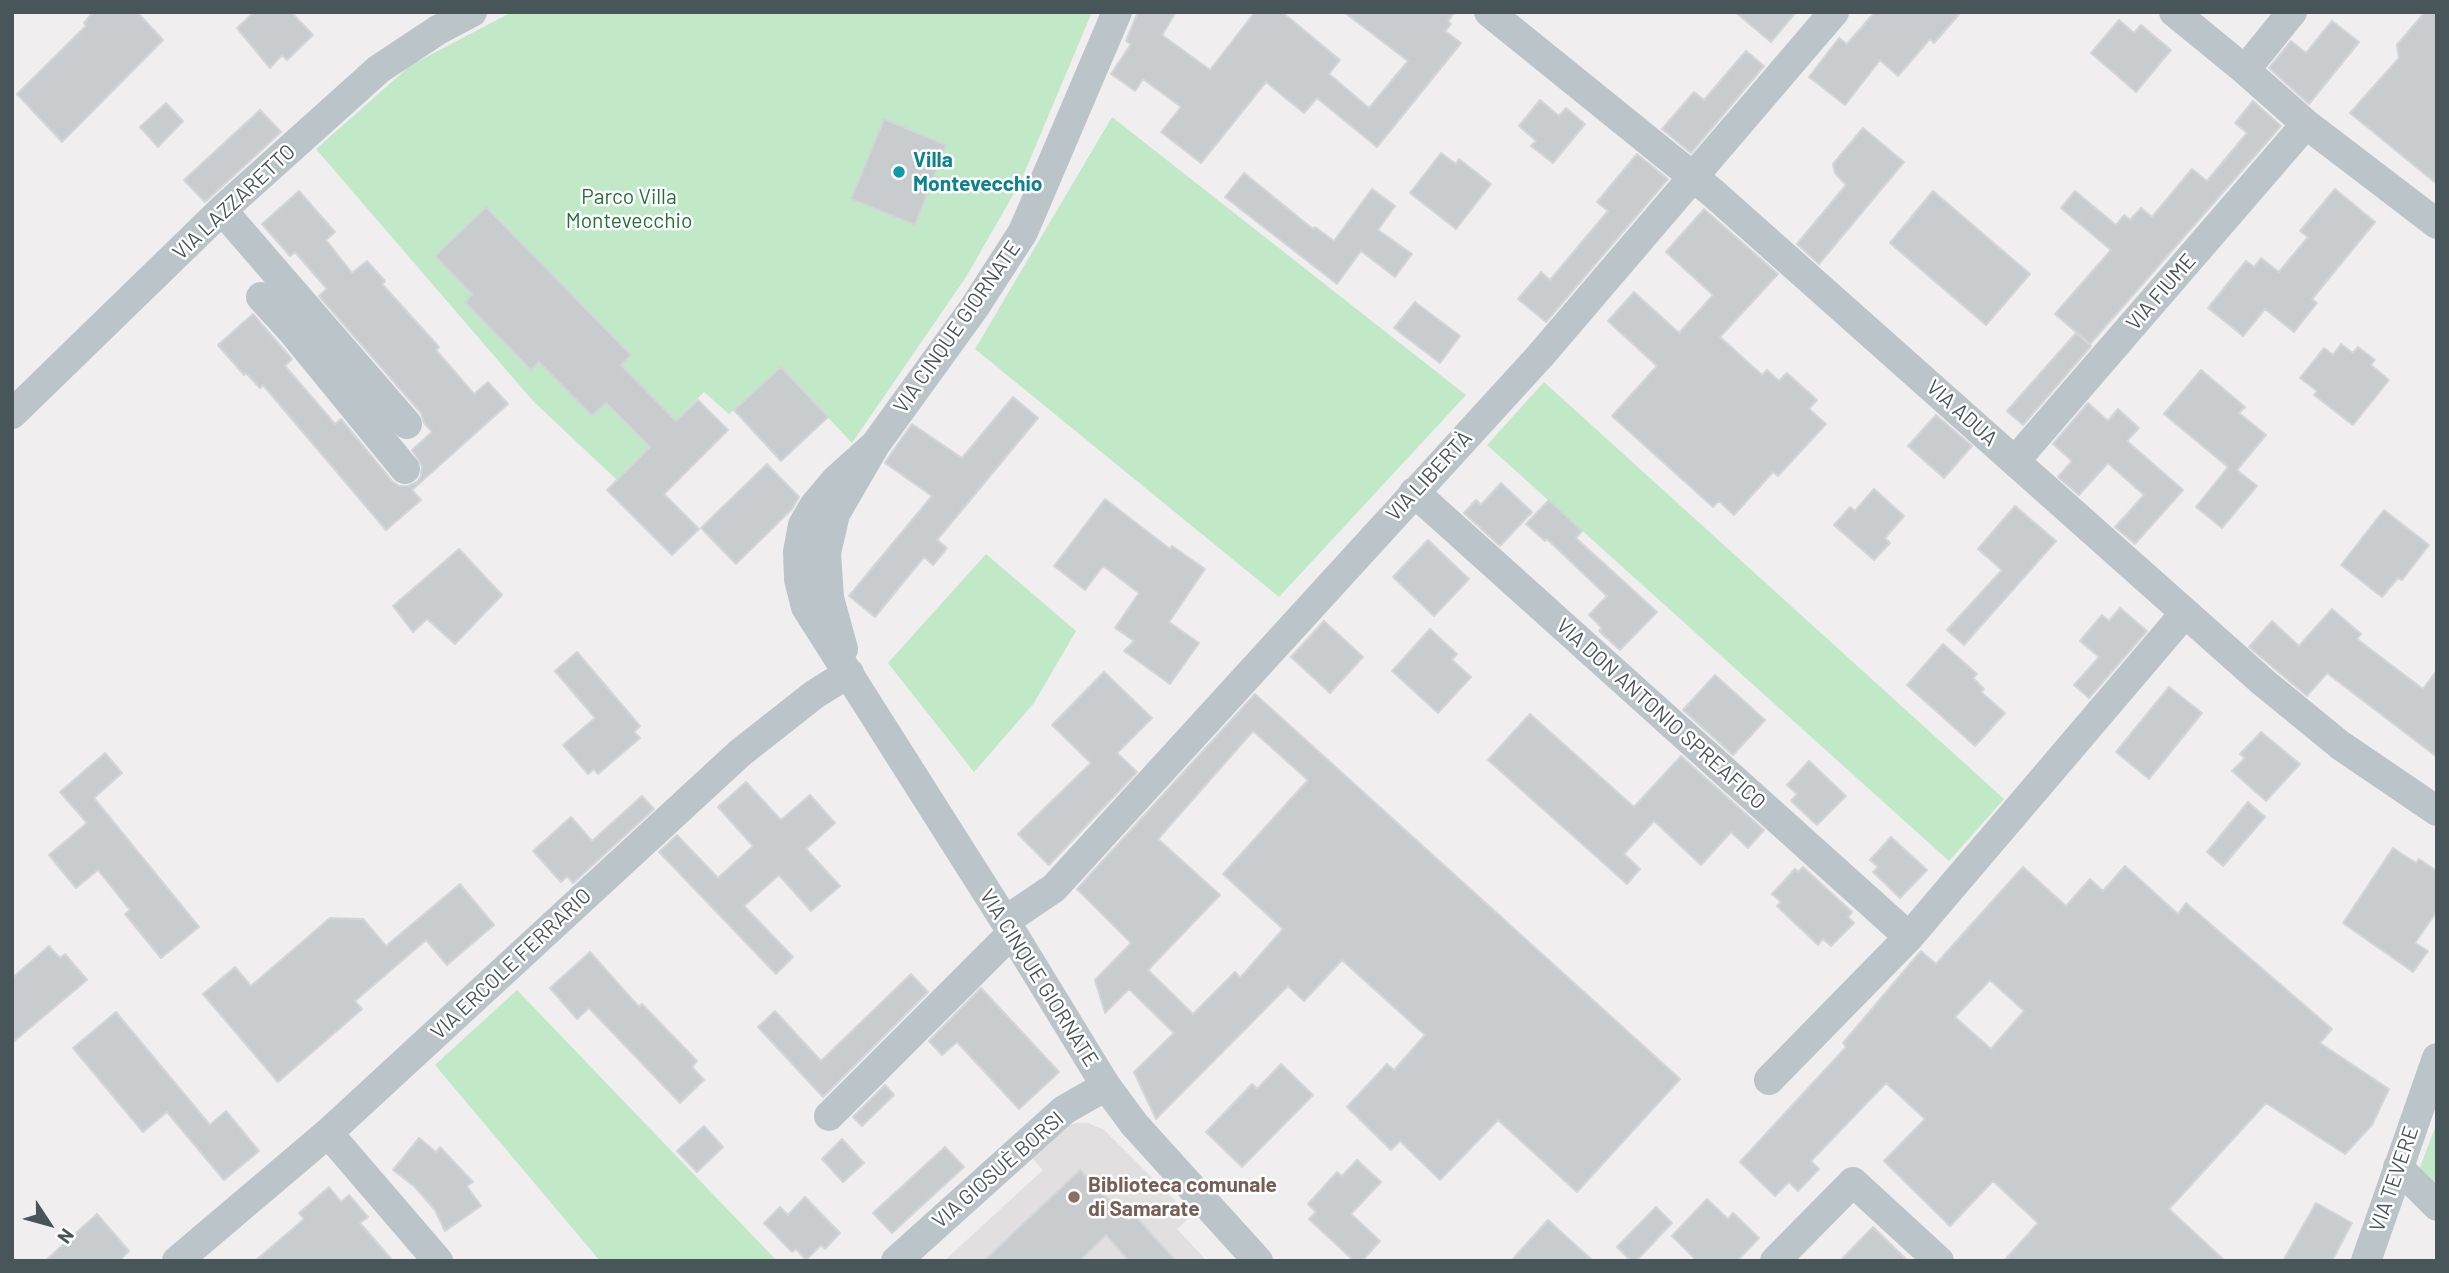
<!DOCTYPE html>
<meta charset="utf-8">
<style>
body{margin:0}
#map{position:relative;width:2449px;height:1273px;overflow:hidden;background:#f0eeee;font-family:Barlow,sans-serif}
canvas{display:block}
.frame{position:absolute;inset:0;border:14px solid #485559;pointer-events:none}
.north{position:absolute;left:14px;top:1189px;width:70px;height:70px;-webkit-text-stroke:5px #fff;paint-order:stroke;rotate:126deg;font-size:19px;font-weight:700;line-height:28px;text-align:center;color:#485559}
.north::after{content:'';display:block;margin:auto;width:24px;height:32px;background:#485559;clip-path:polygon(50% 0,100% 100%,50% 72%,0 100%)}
</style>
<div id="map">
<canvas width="2449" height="1273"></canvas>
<div class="frame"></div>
<div class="north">N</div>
</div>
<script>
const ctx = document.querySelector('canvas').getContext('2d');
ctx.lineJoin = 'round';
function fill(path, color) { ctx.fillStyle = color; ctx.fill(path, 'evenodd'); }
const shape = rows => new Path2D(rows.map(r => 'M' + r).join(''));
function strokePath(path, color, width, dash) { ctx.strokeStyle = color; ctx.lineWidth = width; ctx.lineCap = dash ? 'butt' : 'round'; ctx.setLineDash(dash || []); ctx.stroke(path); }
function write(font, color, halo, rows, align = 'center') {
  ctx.font = font + ' Barlow,sans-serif'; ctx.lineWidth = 5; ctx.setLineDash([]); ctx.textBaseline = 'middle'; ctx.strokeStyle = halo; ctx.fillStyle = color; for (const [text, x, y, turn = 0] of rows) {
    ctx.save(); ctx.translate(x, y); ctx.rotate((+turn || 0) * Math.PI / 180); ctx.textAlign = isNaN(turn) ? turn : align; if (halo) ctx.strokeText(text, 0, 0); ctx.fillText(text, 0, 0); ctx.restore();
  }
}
fill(shape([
 [1077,1123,1088,1123,1104,1130,1191,1216,1177,1229,1207,1261,944,1261,1043,1170,1028,1154,1062,1127]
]), '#e1dfe0');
fill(shape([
 [512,12,1092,12,1020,183,966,277,852,443,781,367,729,414,704,392,617,480,533,401,316,149,411,65],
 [1112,117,1466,395,1279,597,975,349],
 [1544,382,2004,799,1949,861,1487,445],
 [986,554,1076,631,1034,703,974,772,888,663],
 [517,990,777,1261,600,1261,435,1065],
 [2437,1122,2437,1192,2418,1173]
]), '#c1e9c7');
const building = shape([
 [93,12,137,12,163,40,62,142,17,94,86,26,84,23,93,12],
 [254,12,291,12,313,35,287,60,282,55,270,68,237,28,254,12],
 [1138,12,1176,12,1162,35,1210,70,1255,12,1282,12,1340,60,1329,74,1369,108,1408,61,1344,12,1455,12,1448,21,1451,24,1445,31,1461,43,1377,147,1317,98,1304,113,1266,82,1201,163,1161,132,1181,107,1143,79,1135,91,1111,74,1131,44,1126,41,1138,12],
 [1735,12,1796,12,1771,42,1735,12],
 [1875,12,1961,12,1934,43,1930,39,1898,76,1880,60,1845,105,1809,77,1839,38,1847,44,1875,12],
 [2425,12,2437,12,2437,184,2350,113,2399,58,2397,45,2425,12],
 [2119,20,2134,33,2141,25,2171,50,2136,92,2091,53,2119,20],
 [2332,21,2359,42,2309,104,2269,68,2291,41,2306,53,2332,21],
 [1746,51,1764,66,1691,153,1662,129,1694,92,1704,100,1746,51],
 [1540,100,1559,116,1566,108,1585,124,1553,163,1531,146,1536,141,1519,126,1540,100],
 [2253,101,2281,126,2090,344,2055,314,2111,250,2061,208,2075,191,2116,225,2124,215,2130,220,2141,208,2152,217,2192,169,2207,181,2247,133,2235,123,2253,101],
 [166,103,183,121,158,147,140,127,166,103],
 [260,110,281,132,205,202,184,180,260,110],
 [884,119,946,145,915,225,851,199,884,119],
 [1863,128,1904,162,1819,264,1797,244,1846,185,1835,173,1833,164,1863,128],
 [1441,153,1456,164,1459,159,1491,184,1456,229,1410,193,1441,153],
 [1637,154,1668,179,1546,322,1518,299,1541,272,1550,280,1608,211,1597,202,1637,154],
 [1244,173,1313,229,1315,227,1334,241,1372,189,1395,206,1378,230,1412,254,1395,277,1361,251,1337,284,1225,197,1244,173],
 [2335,189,2375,222,2312,299,2317,303,2294,332,2265,309,2243,336,2208,308,2246,261,2254,267,2261,258,2279,272,2308,237,2300,231,2335,189],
 [299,191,335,232,326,240,352,273,367,261,385,281,382,284,439,347,436,350,474,394,488,382,508,404,412,490,421,500,386,530,263,385,260,388,246,373,244,375,218,345,253,314,292,359,285,366,335,424,341,419,392,481,399,486,408,486,417,482,421,476,422,466,412,450,432,432,424,423,421,413,319,296,327,289,295,252,290,256,262,224,299,191],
 [1933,191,2030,274,1986,325,1890,243,1933,191],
 [486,207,631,355,621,365,676,421,698,400,728,430,664,494,699,529,672,555,607,490,650,447,606,403,592,416,539,362,531,370,465,302,472,294,435,256,486,207],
 [1704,209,1778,274,1720,337,1762,375,1767,370,1779,381,1787,373,1817,400,1809,409,1826,424,1778,476,1773,472,1734,515,1719,501,1713,507,1612,416,1657,366,1608,321,1634,292,1679,333,1713,295,1666,252,1704,209],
 [1415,302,1460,336,1440,363,1394,328,1415,302],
 [2076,333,2091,346,2023,425,2007,411,2076,333],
 [2341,344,2353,353,2358,347,2375,360,2371,365,2389,380,2353,425,2314,395,2317,391,2300,378,2324,348,2333,355,2341,344],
 [781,367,828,417,781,461,734,410,781,367],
 [2201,370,2245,407,2239,413,2266,435,2237,470,2257,486,2222,528,2196,507,2228,467,2164,414,2201,370],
 [1013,397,1038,418,937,540,947,548,933,565,924,557,875,617,849,596,932,496,885,463,890,455,912,424,962,458,1013,397],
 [2088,403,2108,421,2118,409,2139,428,2127,441,2183,490,2135,544,2115,527,2144,495,2108,463,2079,495,2058,477,2072,461,2053,444,2088,403],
 [1936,415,1972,446,1944,478,1908,446,1936,415],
 [767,464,799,497,792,509,736,564,701,528,767,464],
 [1501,483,1532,512,1500,546,1464,513,1476,500,1481,505,1501,483],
 [1874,489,1904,516,1885,538,1890,543,1874,560,1834,525,1850,507,1855,511,1874,489],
 [1105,499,1170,549,1172,546,1205,569,1169,622,1199,643,1170,684,1124,651,1134,641,1115,628,1139,593,1103,566,1085,590,1054,566,1105,499],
 [1549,500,1582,531,1576,538,1657,612,1620,650,1599,631,1602,628,1589,615,1607,596,1547,539,1545,541,1526,524,1549,500],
 [2015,506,2056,541,1964,645,1947,630,2002,570,1978,549,2015,506],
 [2384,510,2429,545,2402,580,2398,578,2382,597,2341,565,2384,510],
 [1428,540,1469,579,1434,616,1393,577,1428,540],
 [459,549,502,595,455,644,427,619,413,632,393,606,459,549],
 [2120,608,2147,631,2089,698,2074,685,2099,657,2080,641,2102,615,2109,621,2120,608],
 [2332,609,2361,634,2357,639,2423,689,2437,670,2437,757,2327,673,2307,696,2249,647,2272,621,2299,646,2332,609],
 [1324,621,1363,657,1330,693,1291,657,1324,621],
 [1430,629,1457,654,1452,660,1471,677,1438,713,1392,671,1430,629],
 [1943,644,1977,674,1973,678,1984,689,1981,692,2005,713,1975,746,1907,685,1943,644],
 [577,652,640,726,634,732,640,738,598,774,594,769,588,774,563,745,595,718,555,671,577,652],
 [1104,672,1152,718,1117,753,1137,772,1049,865,1018,834,1091,763,1052,725,1104,672],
 [1715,675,1765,720,1733,755,1683,710,1715,675],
 [2169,687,2202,713,2149,779,2116,752,2169,687],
 [1255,694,1680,1079,1577,1192,1498,1120,1440,1180,1400,1141,1391,1150,1347,1107,1387,1064,1394,1070,1425,1035,1342,960,1304,1001,1288,986,1156,1119,1134,1072,1174,1033,1129,989,1105,1013,1095,980,1131,943,1077,889,1255,694],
 [1253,731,1308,780,1223,874,1283,929,1240,978,1235,972,1193,1014,1148,970,1220,895,1158,839,1253,731],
 [1530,714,1634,807,1681,756,1764,830,1748,848,1731,832,1701,865,1654,821,1624,854,1640,869,1627,884,1488,760,1530,714],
 [2261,732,2300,764,2266,801,2232,771,2245,758,2240,754,2261,732],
 [105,753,122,773,94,798,199,927,161,958,125,914,130,910,98,870,76,888,49,855,87,823,60,792,105,753],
 [1809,761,1846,796,1817,825,1791,801,1797,794,1787,785,1809,761],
 [746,782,781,820,810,795,835,823,806,849,840,886,811,911,779,875,744,906,793,957,776,974,659,852,677,835,718,878,753,846,718,807,746,782],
 [642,796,654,809,573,883,567,876,561,882,533,851,571,817,592,841,642,796],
 [2248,802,2265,817,2223,866,2207,852,2248,802],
 [1891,837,1927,870,1900,898,1873,872,1878,867,1870,860,1891,837],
 [2393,848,2416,863,2419,859,2437,871,2437,911,2415,943,2428,951,2413,972,2343,923,2393,848],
 [2125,866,2178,914,2186,903,2332,1029,2320,1043,2389,1089,2372,1125,2345,1154,2266,1103,2169,1209,2225,1261,2004,1261,2038,1223,1993,1181,1950,1226,1884,1161,1925,1119,1886,1083,1811,1161,1819,1169,1798,1191,1789,1182,1775,1196,1740,1162,1846,1047,1843,1043,1921,951,1936,964,2023,867,2066,906,2090,879,2103,891,2125,866],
 [1990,980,2024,1011,1991,1049,1955,1017,1990,980],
 [1803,867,1852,912,1848,917,1854,923,1831,946,1823,939,1818,945,1777,906,1781,902,1772,894,1795,869,1798,872,1803,867],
 [460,884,494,925,447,965,426,940,355,1001,362,1009,278,1082,203,994,235,967,251,986,330,918,363,919,386,946,460,884],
 [49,946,60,958,65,954,87,980,12,1043,12,978,49,946],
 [590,952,639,1007,642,1004,697,1061,692,1067,704,1080,680,1103,589,1008,577,1019,550,988,590,952],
 [911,974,928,992,823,1097,758,1027,775,1011,821,1061,911,974],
 [981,988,1059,1072,1019,1109,957,1042,942,1055,929,1041,981,988],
 [116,1012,210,1125,226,1111,259,1151,224,1180,167,1112,143,1132,73,1048,116,1012],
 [1281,1064,1313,1095,1242,1167,1206,1132,1252,1084,1257,1089,1281,1064],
 [885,1085,894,1095,862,1126,853,1117,885,1085],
 [704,1126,723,1147,697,1172,677,1151,704,1126],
 [419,1138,436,1152,440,1147,473,1182,467,1186,481,1206,445,1231,435,1210,414,1186,393,1170,419,1138],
 [842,1139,864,1163,843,1182,822,1159,842,1139],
 [945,1147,964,1167,892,1233,873,1213,945,1147],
 [1357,1160,1381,1182,1351,1214,1380,1241,1362,1261,1354,1261,1309,1219,1316,1212,1308,1204,1337,1172,1342,1176,1357,1160],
 [1080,1170,1128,1220,1134,1215,1176,1261,1129,1261,1106,1235,1079,1261,984,1261,1080,1170],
 [329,1187,341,1202,349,1195,368,1217,360,1223,393,1261,255,1261,304,1219,299,1213,329,1187],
 [805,1197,840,1233,825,1249,821,1245,806,1260,796,1249,792,1252,764,1223,780,1207,788,1215,805,1197],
 [1707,1199,1728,1219,1733,1213,1759,1238,1737,1261,1697,1261,1672,1236,1707,1199],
 [2316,1203,2352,1223,2332,1261,2283,1261,2316,1203],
 [1656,1207,1672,1223,1636,1261,1631,1261,1617,1247,1656,1207],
 [97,1214,129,1251,119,1261,45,1261,97,1214],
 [1548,1220,1593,1261,1511,1261,1548,1220],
 [1873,1227,1908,1261,1840,1261,1873,1227]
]);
fill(building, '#c8cccf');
strokePath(building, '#d2d6d8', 2);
strokePath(shape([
 [1489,12,1713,193,2263,682,2340,745,2437,811],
 [2174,12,2245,70,2306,124,2437,224],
 [2245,70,2292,12],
 [222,210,407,424],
 [261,297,293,332,405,469],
 [12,414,222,210,379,69,438,30,472,12],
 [875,445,836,480,814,506,803,525,798,552,799,579,806,607,1005,921,1106,1086,1134,1124,1258,1261],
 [2015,461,2306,124],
 [1414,492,1909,937],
 [843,649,829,598,826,553,835,514,875,445,974,308,1023,232,1117,12],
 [1005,921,1054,888,1540,356,1834,12],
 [1769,1080,1909,937,2185,613],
 [829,1116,1012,933],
 [328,1133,438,1261],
 [2398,1167,2437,1206],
 [177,1261,328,1133,740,753,815,694,849,673],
 [896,1261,1064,1110,1106,1086],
 [1775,1261,1853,1182,1939,1261],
 [2366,1261,2437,1058]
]), '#bbc5c9', 30);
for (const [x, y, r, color] of [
 [899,172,7,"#0f9aa8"],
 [1074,1197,7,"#8d6e63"]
]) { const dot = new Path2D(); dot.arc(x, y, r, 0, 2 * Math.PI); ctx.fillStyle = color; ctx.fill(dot); strokePath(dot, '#fff', 2.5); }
write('bold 21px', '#0d838f', '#fff', [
 ["Villa",913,160],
 ["Montevecchio",913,184]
], 'left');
write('21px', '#227037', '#fff', [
 ["Parco Villa",629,197],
 ["Montevecchio",629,221]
]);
write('21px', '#485559', '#fff', [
 ["VIA LAZZARETTO",234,202,-43],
 ["VIA FIUME",2161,292,-49],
 ["VIA CINQUE GIORNATE",957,327,-55],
 ["VIA ADUA",1962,413,42],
 ["VIA LIBERTÀ",1429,476,-47],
 ["VIA DON ANTONIO SPREAFICO",1661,714,42],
 ["VIA ERCOLE FERRARIO",511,964,-43],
 ["VIA CINQUE GIORNATE",1039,978,58],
 ["VIA GIOSUÈ BORSI",998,1170,-41],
 ["VIA TEVERE",2394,1179,-71]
]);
write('bold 21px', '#785e54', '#fff', [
 ["Biblioteca comunale",1088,1185],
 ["di Samarate",1088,1209]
], 'left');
</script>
